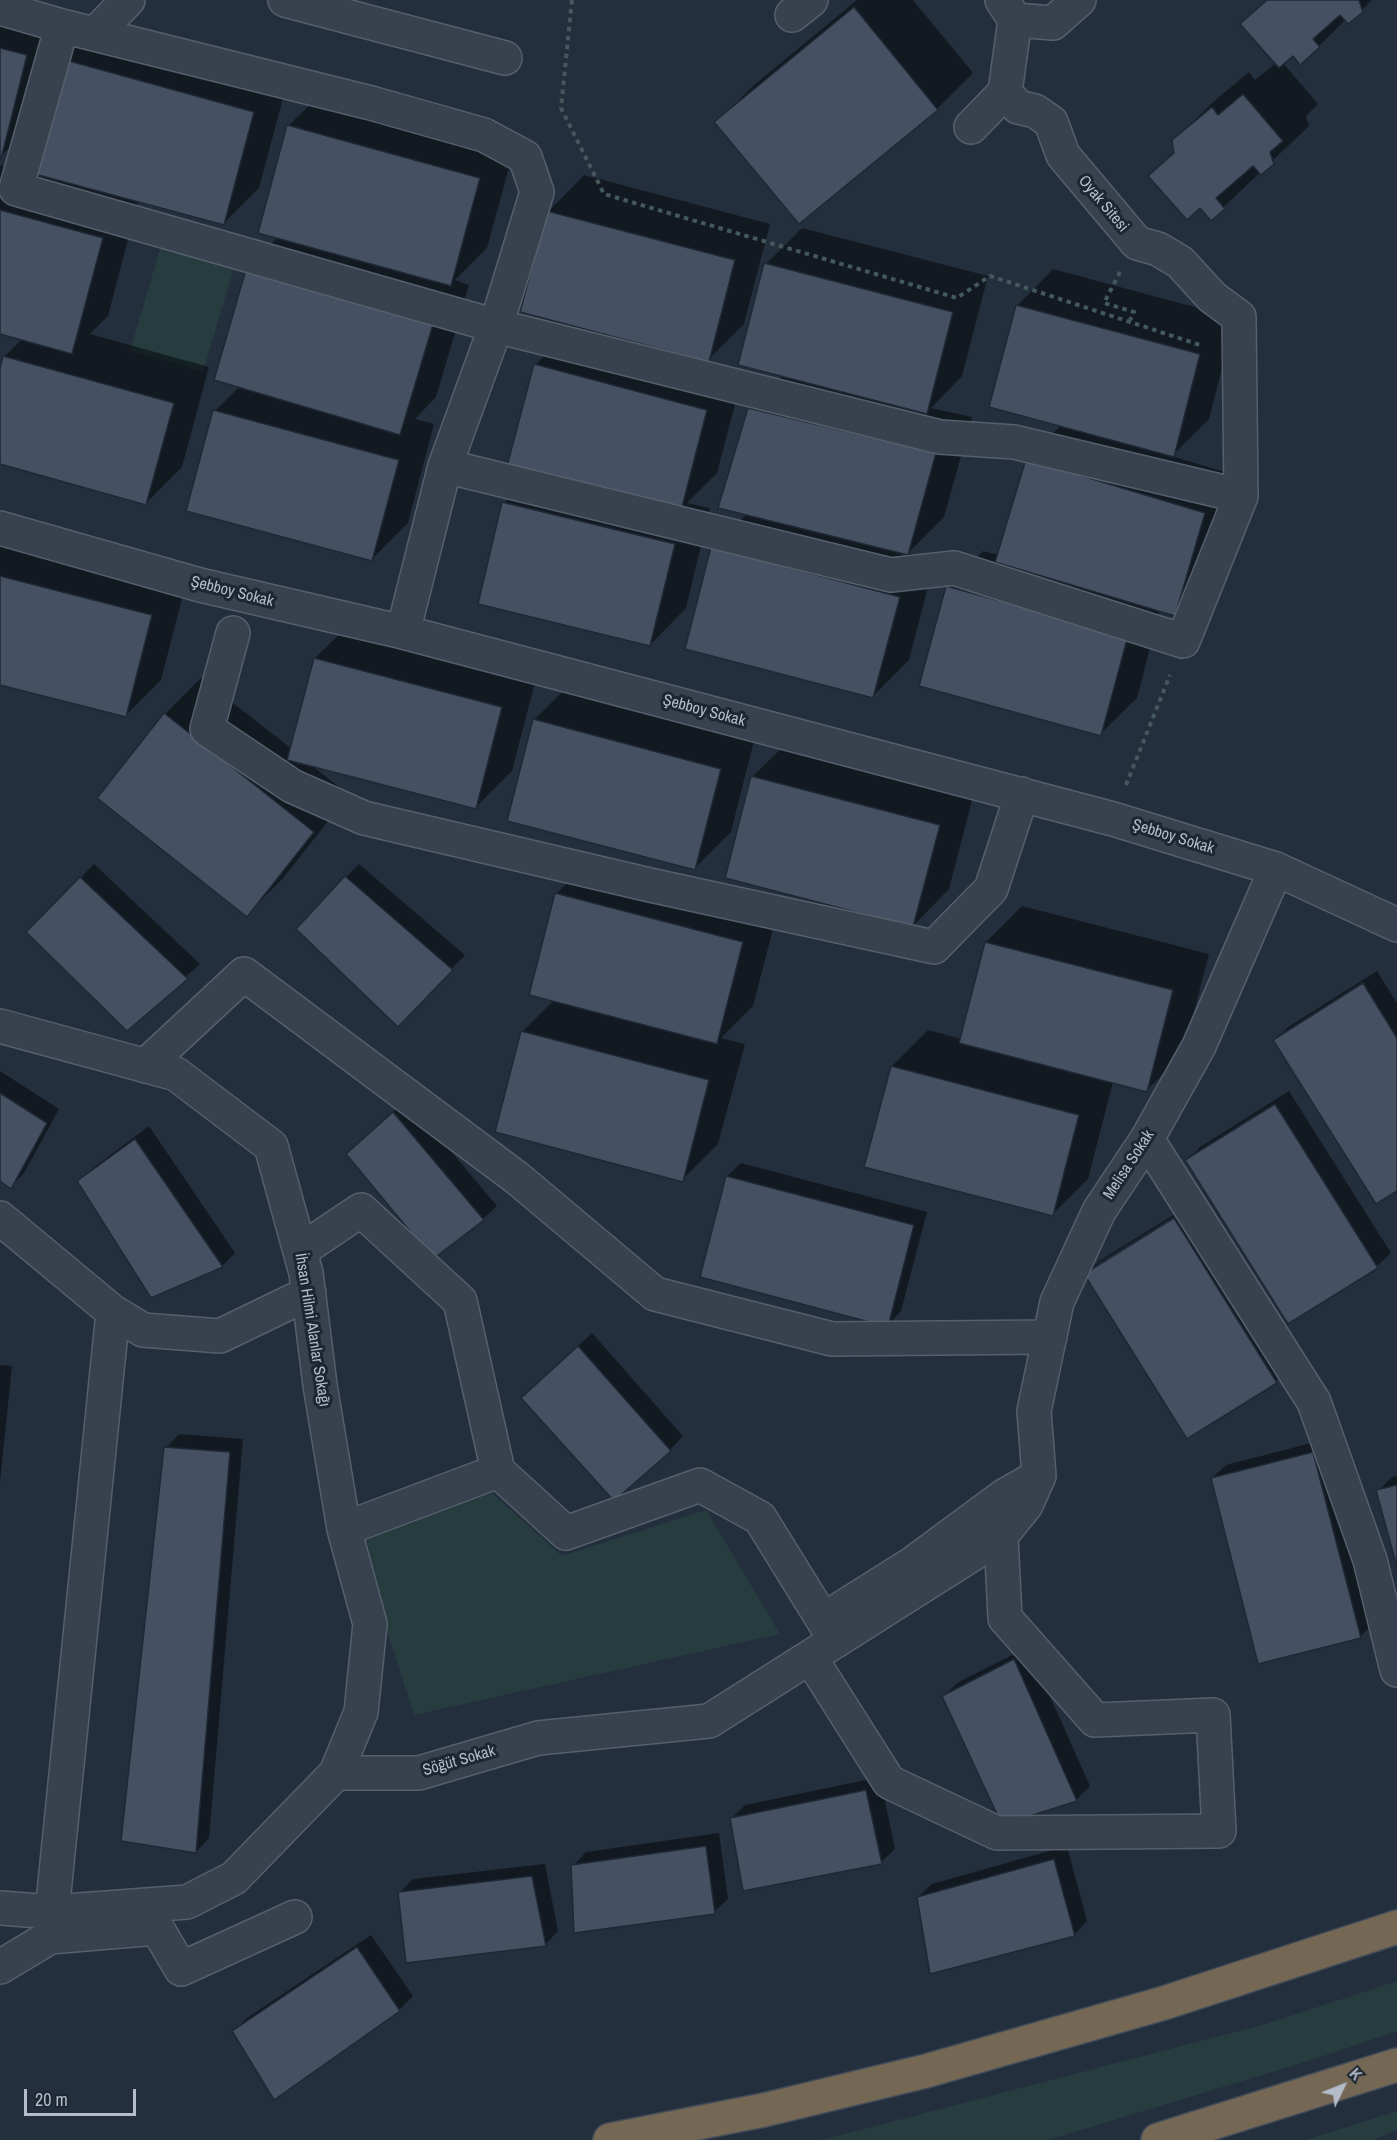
<!DOCTYPE html>
<meta charset="utf-8">
<style>
body{margin:0}
#map{position:relative;width:1397px;height:2140px;overflow:hidden;background:#242f3e;font-family:"Archivo Narrow",sans-serif}
canvas{display:block}
.north{position:absolute;left:1313px;top:2056px;width:60px;height:60px;-webkit-text-stroke:4px #1d2633;paint-order:stroke;rotate:47deg;font-size:16px;font-weight:700;line-height:24px;text-align:center;color:#b4bcc9}
.north::after{content:'';display:block;margin:auto;width:21px;height:27px;background:#b4bcc9;clip-path:polygon(50% 0,100% 100%,50% 72%,0 100%)}
.scale{position:absolute;left:24px;top:2089px;width:112px;height:27px;box-sizing:border-box;border:3px solid #b4bcc9;border-top:0;padding-left:8px;font-size:18px;line-height:21px;white-space:nowrap;color:#b4bcc9;-webkit-text-stroke:4px #1d2633;paint-order:stroke}
</style>
<div id="map">
<canvas width="1397" height="2140"></canvas>
<div class="north">K</div>
<div class="scale">20 m</div>
</div>
<script>
const ctx = document.querySelector('canvas').getContext('2d');
ctx.lineJoin = 'round';
function fill(path, color) { ctx.fillStyle = color; ctx.fill(path, 'evenodd'); }
const shape = rows => new Path2D(rows.map(r => 'M' + r).join(''));
function strokePath(path, color, width, dash) { ctx.strokeStyle = color; ctx.lineWidth = width; ctx.lineCap = dash ? 'butt' : 'round'; ctx.setLineDash(dash || []); ctx.stroke(path); }
function write(font, color, halo, rows, align = 'center') {
  ctx.font = font + ' "Archivo Narrow",sans-serif'; ctx.lineWidth = 6; ctx.setLineDash([]); ctx.textBaseline = 'middle'; ctx.strokeStyle = halo; ctx.fillStyle = color; for (const [text, x, y, turn = 0] of rows) {
    ctx.save(); ctx.translate(x, y); ctx.rotate((+turn || 0) * Math.PI / 180); ctx.textAlign = isNaN(turn) ? turn : align; if (halo) ctx.strokeText(text, 0, 0); ctx.fillText(text, 0, 0); ctx.restore();
  }
}
fill(shape([
 [165,232,238,254,203,372,130,351],
 [492,1493,562,1556,706,1510,780,1634,414,1715,357,1537],
 [1397,1981,1397,2031,1315,2059,1048,2140,822,2140,1269,2023],
 [1397,2111,1397,2130,1373,2140,1306,2140]
]), '#263c3f');
fill(shape([
 [857,0,913,0,973,73,937,109,799,222,717,122,753,86],
 [1266,0,1372,0,1361,11,1346,19,1319,46,1293,54,1283,63,1318,104,1306,116,1309,126,1211,219,1200,206,1150,176,1175,151,1174,141,1211,104,1249,72,1255,80,1276,63,1242,24],
 [0,3,63,19,37,121,0,157],
 [99,24,289,76,259,188,223,224,138,201,108,316,90,334,209,367,182,467,146,503,0,463,0,374,5,356,22,339,0,333,0,165,32,173,63,60],
 [325,90,516,142,487,248,455,280,469,285,436,397,415,419,434,424,408,523,372,559,215,411,240,386,249,266,278,237,288,126],
 [584,175,770,224,744,324,708,360,548,212],
 [802,228,988,276,962,376,931,408,972,417,944,517,908,553,935,560,909,660,873,696,713,548,747,514,749,409,783,375,766,264],
 [1053,269,1235,318,1209,419,1172,456,1241,477,1211,578,1175,615,1160,610,1137,698,1100,734,947,587,983,551,999,555,1027,460,1061,425,1017,306],
 [571,329,743,374,717,473,687,503,710,508,686,608,650,645,504,503,535,472,535,365],
 [0,532,187,579,161,680,125,716,0,683],
 [352,622,538,671,512,771,476,807,310,764,349,795,283,878,247,915,99,797,165,714,201,678,292,749,315,658],
 [570,684,756,733,731,832,694,869,534,720],
 [789,741,975,789,949,889,913,926,752,777],
 [593,858,779,906,753,1006,721,1038,745,1044,718,1144,682,1180,522,1032,554,1000,556,894],
 [94,864,200,964,127,1029,28,932],
 [359,864,465,955,411,1012,346,877],
 [1022,906,1209,954,1183,1054,1147,1090,1113,1082,1088,1179,1052,1215,892,1066,928,1030,961,1039,986,942],
 [1377,971,1397,1003,1397,1189,1275,1040,1288,1027],
 [0,1071,59,1109,24,1173,11,1187,0,1179],
 [1289,1091,1391,1253,1377,1266,1288,1322,1187,1160,1200,1147],
 [407,1099,497,1206,483,1219,362,1141],
 [149,1126,235,1253,222,1266,79,1181,93,1168],
 [741,1163,927,1212,901,1311,888,1325,727,1176],
 [1188,1206,1290,1368,1276,1381,1188,1437,1086,1275,1099,1261],
 [1180,1213,1181,1215,1099,1267,1099,1263],
 [592,1333,683,1436,670,1450,537,1385],
 [0,1365,12,1366,0,1482],
 [179,1434,243,1439,209,1838,196,1852,166,1448],
 [1327,1439,1373,1624,1360,1637,1212,1478,1226,1465],
 [1397,1476,1397,1561,1378,1491,1392,1477],
 [1028,1647,1090,1786,1077,1799,1002,1823,944,1696,957,1683],
 [880,1777,895,1849,881,1862,732,1818,745,1805],
 [719,1833,728,1899,714,1912,573,1866,586,1852],
 [1067,1846,1087,1921,1074,1935,918,1897,932,1884],
 [545,1864,558,1931,545,1945,400,1892,413,1879],
 [371,1935,413,1996,399,2010,275,2098,234,2031,247,2018]
]), '#0007');
const building = shape([
 [1267,0,1359,0,1363,12,1348,24,1340,15,1313,39,1320,47,1300,65,1293,56,1279,68,1240,24,1267,0],
 [854,7,938,110,799,224,714,122,854,7],
 [0,48,27,55,1,159,0,159,0,48],
 [62,59,254,112,224,225,31,173,62,59],
 [1243,94,1283,141,1270,152,1274,164,1261,175,1253,166,1216,198,1225,209,1211,221,1200,208,1187,220,1148,176,1174,153,1172,140,1212,107,1218,115,1243,94],
 [287,125,480,178,451,286,258,233,287,125],
 [0,210,103,238,72,354,0,334,0,210],
 [547,211,735,260,709,362,520,312,547,211],
 [764,263,953,312,927,414,738,365,764,263],
 [247,266,434,321,400,435,214,380,247,266],
 [1016,305,1200,354,1174,457,989,407,1016,305],
 [3,356,174,403,146,505,0,464,0,368,3,356],
 [534,364,707,410,681,511,507,466,534,364],
 [748,408,936,453,908,555,718,508,748,408],
 [213,410,399,460,372,561,186,511,213,410],
 [1026,459,1205,513,1175,616,995,562,1026,459],
 [502,502,675,544,650,646,478,604,502,502],
 [711,547,900,597,873,698,685,649,711,547],
 [0,576,152,615,126,717,0,685,0,576],
 [946,586,1128,636,1101,736,919,686,946,586],
 [314,658,502,707,476,809,287,760,314,658],
 [164,713,314,832,247,917,97,798,164,713],
 [533,719,721,769,695,870,507,821,533,719],
 [751,776,940,825,913,927,725,878,751,776],
 [345,876,453,970,398,1027,296,929,345,876],
 [80,877,188,979,127,1031,26,932,80,877],
 [555,893,743,942,717,1044,529,995,555,893],
 [985,942,1173,990,1147,1092,959,1043,985,942],
 [1363,983,1397,1038,1397,1191,1376,1204,1273,1040,1363,983],
 [521,1031,709,1080,683,1182,495,1132,521,1031],
 [891,1066,1079,1115,1053,1216,864,1167,891,1066],
 [0,1093,47,1123,11,1189,0,1181,0,1093],
 [1275,1104,1378,1268,1288,1324,1185,1160,1275,1104],
 [393,1112,484,1220,433,1259,346,1154,393,1112],
 [135,1139,223,1267,151,1298,77,1181,135,1139],
 [726,1176,914,1225,888,1327,700,1277,726,1176],
 [1174,1218,1277,1383,1187,1439,1084,1274,1174,1218],
 [578,1346,671,1451,614,1501,521,1398,578,1346],
 [164,1447,230,1452,196,1853,121,1841,164,1447],
 [1313,1452,1361,1638,1258,1664,1211,1478,1313,1452],
 [1397,1485,1397,1567,1376,1490,1397,1485],
 [1014,1659,1077,1801,1002,1825,942,1696,1014,1659],
 [866,1790,882,1864,743,1891,730,1818,866,1790],
 [706,1846,715,1914,574,1933,571,1865,706,1846],
 [1054,1859,1075,1936,930,1974,917,1897,1054,1859],
 [532,1876,546,1946,406,1963,398,1892,532,1876],
 [357,1947,400,2011,274,2100,232,2031,357,1947]
]);
fill(building, '#455162');
strokePath(building, '#1f2835', 1.5);
const minor = shape([
 [285,0,505,58],
 [0,8,62,26,371,103,484,135,525,157,537,192,496,326,445,466,403,632],
 [792,15,811,0],
 [1015,20,1053,23,1079,0],
 [62,26,16,189,496,326,940,437,1014,442,1241,496],
 [96,33,128,0],
 [971,127,1005,92],
 [445,466,891,575,954,568,1183,641,1241,496,1239,317,1212,297,1180,262,1158,249,1137,243,1063,155,1051,122,1035,111,1018,107,1005,92,1015,20,1002,0],
 [0,528,200,585,403,632,1113,819,1276,869,1397,925],
 [233,633,207,729,292,786,364,818,650,885,934,947,991,889,1022,794],
 [0,1026,176,1074,271,1146,306,1273,320,1385,344,1529,370,1624,361,1712,336,1773,234,1878,187,1902,52,1912,0,1908],
 [145,1066,244,974,517,1178,655,1294,832,1339,1050,1337],
 [1147,1139,1314,1402,1370,1560,1397,1670],
 [0,1218,113,1312,52,1912],
 [300,1251,361,1210,460,1301,498,1471,566,1533,700,1485,760,1518,836,1641],
 [113,1312,143,1330,220,1336,309,1293],
 [344,1529,498,1471],
 [823,1620,912,1564,1004,1496,1039,1476],
 [810,1657,889,1782,997,1833,1219,1831,1213,1715,1095,1720,1005,1618,1001,1536],
 [336,1773,419,1773,538,1738,709,1721,1001,1536,1026,1505,1039,1476,1034,1411,1057,1302,1099,1211,1147,1139,1199,1046,1276,869],
 [0,1967,50,1937,157,1928,181,1969,295,1917]
]);
const highway = shape([
 [610,2140,764,2110,926,2071,1164,2003,1397,1927],
 [1158,2140,1397,2065]
]);
strokePath(minor, '#565f6c', 36);
strokePath(highway, '#434c59', 36);
strokePath(shape([
 [572,0,561,108,604,194,957,298,990,276,1203,346],
 [1120,272,1104,303,1134,312,1130,320],
 [1126,785,1170,675]
]), '#44595c', 4, [4.5, 4.5]);
strokePath(minor, '#38414e', 33);
strokePath(highway, '#746855', 33);
write('16px', '#b4bcc9', '#1d2633', [
 ["Oyak Sitesi",1103,204,50],
 ["Şebboy Sokak",232,592,14],
 ["Şebboy Sokak",704,711,15],
 ["Şebboy Sokak",1173,837,17],
 ["Melisa Sokak",1129,1165,-57],
 ["İhsan Hilmi Alanlar Sokağı",312,1330,81],
 ["Söğüt Sokak",459,1761,-16]
]);
</script>
